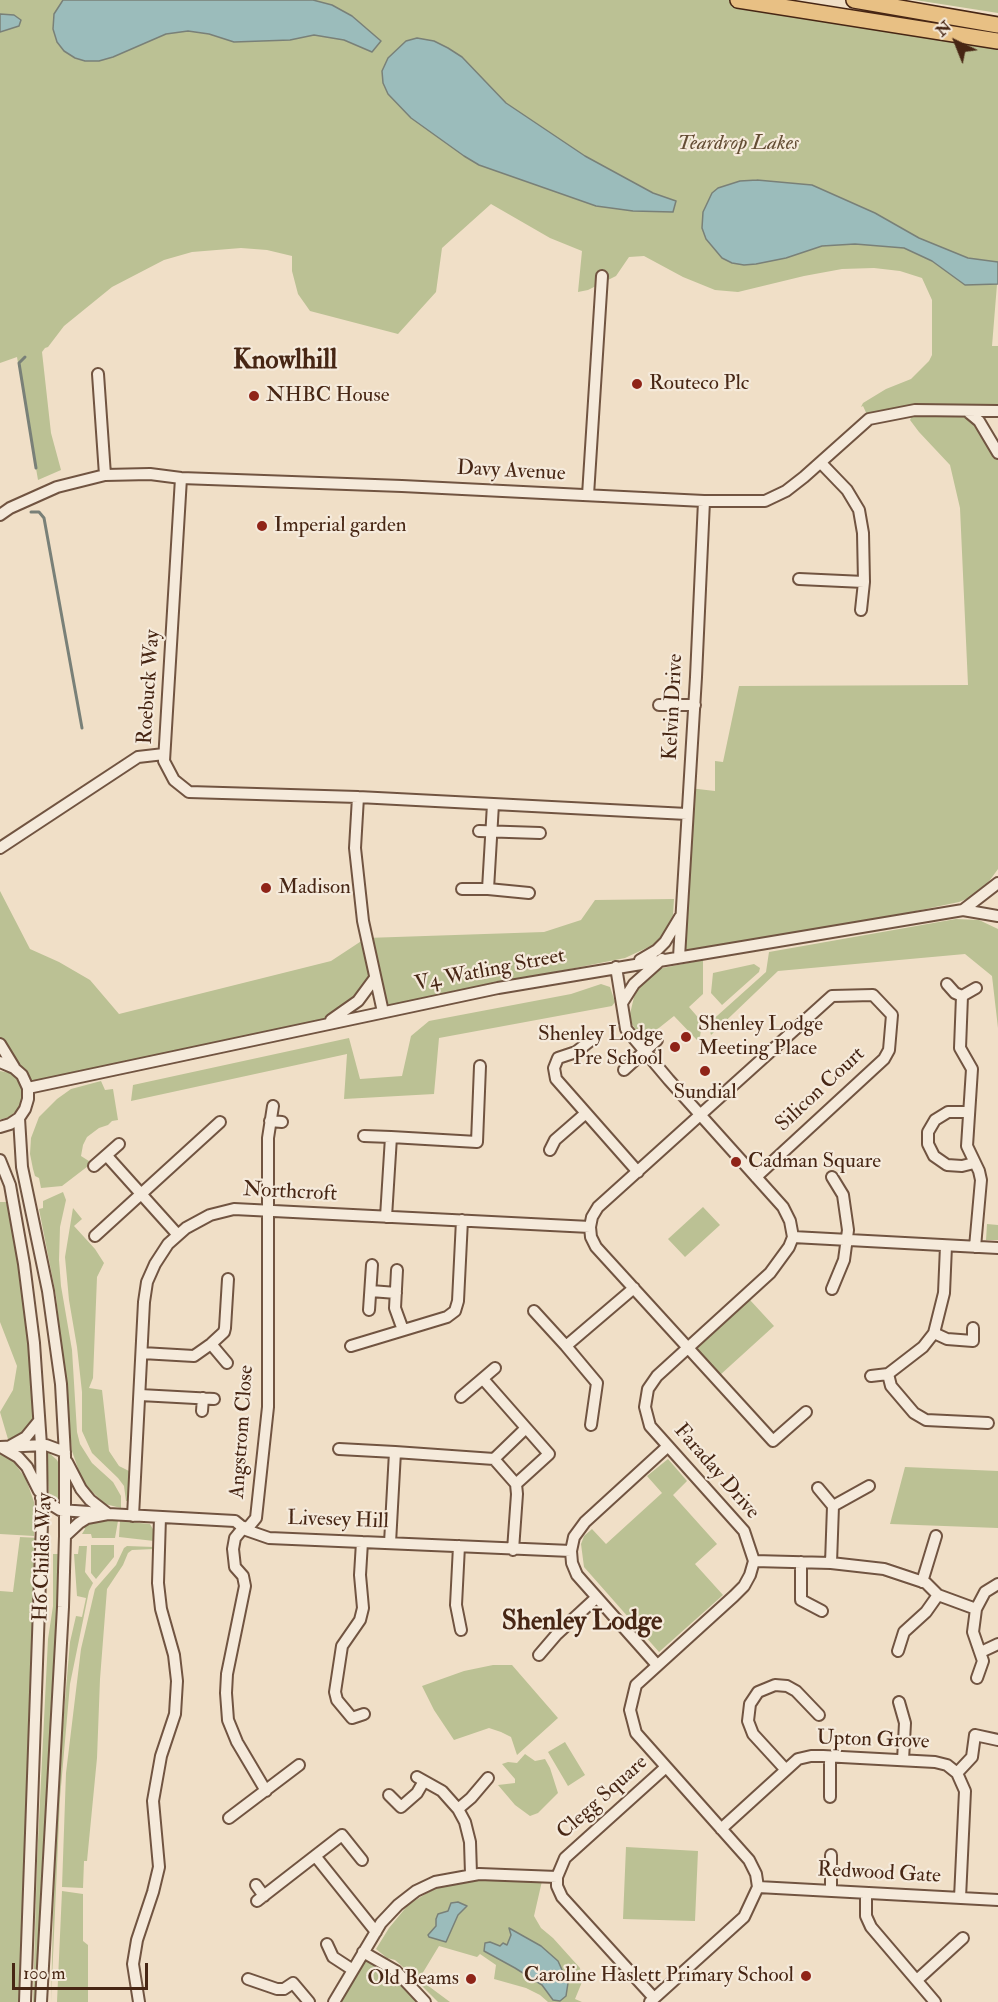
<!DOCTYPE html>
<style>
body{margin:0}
#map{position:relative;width:998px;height:2002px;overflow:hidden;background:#f0dfc7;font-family:"IM FELL Double Pica",serif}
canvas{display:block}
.north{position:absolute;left:926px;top:12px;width:60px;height:60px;-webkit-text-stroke:4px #f5eadb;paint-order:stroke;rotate:317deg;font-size:16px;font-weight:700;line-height:24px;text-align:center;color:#472614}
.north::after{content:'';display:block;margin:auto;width:21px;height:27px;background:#472614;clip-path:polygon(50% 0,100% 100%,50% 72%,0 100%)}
.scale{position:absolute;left:12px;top:1963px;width:136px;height:27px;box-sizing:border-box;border:3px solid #472614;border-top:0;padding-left:8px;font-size:18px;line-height:21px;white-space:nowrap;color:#472614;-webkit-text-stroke:4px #f5eadb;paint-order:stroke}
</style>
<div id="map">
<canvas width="998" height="2002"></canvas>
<div class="north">N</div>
<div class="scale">100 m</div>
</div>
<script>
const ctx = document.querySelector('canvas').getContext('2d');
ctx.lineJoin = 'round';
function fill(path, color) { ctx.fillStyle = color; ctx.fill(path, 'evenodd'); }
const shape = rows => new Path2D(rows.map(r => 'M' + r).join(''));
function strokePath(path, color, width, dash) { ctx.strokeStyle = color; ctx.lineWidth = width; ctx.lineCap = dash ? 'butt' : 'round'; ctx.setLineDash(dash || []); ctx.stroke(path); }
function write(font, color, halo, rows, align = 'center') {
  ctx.font = font + ' "IM FELL Double Pica",serif'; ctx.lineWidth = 4.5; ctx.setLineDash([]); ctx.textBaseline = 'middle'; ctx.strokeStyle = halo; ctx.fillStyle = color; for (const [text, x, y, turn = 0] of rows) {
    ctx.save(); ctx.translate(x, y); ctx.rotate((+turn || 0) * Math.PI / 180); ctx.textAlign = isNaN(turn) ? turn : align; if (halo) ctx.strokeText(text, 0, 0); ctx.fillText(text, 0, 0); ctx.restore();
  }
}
fill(shape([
 [0,0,738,0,998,40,998,272,992,346,998,346,998,411,968,411,998,453,998,869,990,880,974,896,959,902,763,943,679,957,689,788,715,791,715,761,723,762,739,686,968,685,960,508,950,465,919,432,910,420,914,411,869,419,863,406,861,407,863,403,886,389,911,379,929,361,932,355,932,300,922,278,900,271,874,268,842,269,804,276,738,292,715,290,683,277,644,256,629,257,616,276,588,290,578,292,582,251,550,238,491,204,442,248,436,292,398,334,310,311,298,294,292,271,292,256,267,250,241,248,192,252,164,260,112,287,64,326,48,347,45,348,42,352,51,433,61,470,38,480,17,357,0,363],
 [915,0,998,0,998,13],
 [0,891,30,949,59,962,90,980,119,1014,331,961,366,938,544,932,581,920,595,900,674,899,673,915,661,937,653,945,625,958,550,973,383,1012,375,979,326,1024,28,1088,0,1044],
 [956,919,979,920,998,929,998,1028,992,976,965,954,778,971,711,1035,708,1024,766,972,769,952],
 [703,960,703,994,689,1007,702,1022,700,1037,697,1040,674,1016,645,1039,639,1035,632,1024,630,1014,634,997,640,986,658,969],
 [754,964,760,968,759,972,722,1005,711,993,713,973],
 [601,984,610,987,615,1002,612,1006,439,1038,434,1094,344,1099,347,1054,131,1101,133,1085,349,1038,360,1079,402,1076,411,1036,429,1021,571,994],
 [0,1071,10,1073,17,1078,23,1091,21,1107,9,1117,2,1119,0,1119],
 [101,1081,105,1090,113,1089,118,1120,112,1121,108,1125,99,1128,87,1137,83,1145,81,1156,92,1163,62,1186,41,1188,39,1178,35,1176,33,1169,30,1154,31,1138,39,1117,57,1099,71,1089],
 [63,1192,66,1200,60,1227,59,1260,61,1286,72,1350,77,1432,80,1444,92,1463,113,1482,121,1496,121,1508,105,1504,83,1483,72,1451,56,1296,39,1209,43,1208,43,1201],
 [0,1202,6,1202,24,1264,41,1445,10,1446,0,1412,13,1390,17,1366,0,1322],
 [703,1207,720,1225,685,1257,668,1239],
 [73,1208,82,1219,74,1226,95,1249,104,1263,97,1277,93,1378,89,1388,102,1390,109,1451,119,1466,131,1472,129,1501,126,1501,124,1486,118,1478,92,1453,82,1431,82,1392,77,1347,69,1300,65,1257],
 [987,1224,998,1225,998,1240,986,1240],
 [750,1300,774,1326,720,1375,696,1349],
 [48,1452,57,1460,60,1466,62,1501,57,1502,49,1493,46,1455],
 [0,1454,13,1461,26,1479,34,1502,34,1536,0,1534],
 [668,1459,687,1481,673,1495,717,1544,695,1564,723,1595,659,1652,584,1567,581,1544,584,1536,592,1529,606,1544,662,1493,647,1476],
 [905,1467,998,1471,998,1528,890,1524],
 [96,1519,118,1521,115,1538,92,1538,91,1534,82,1534,85,1529,83,1526],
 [120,1521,150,1524,154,1531,154,1541,119,1537],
 [20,1537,40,1538,25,2002,0,2002,0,1591,13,1592],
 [91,1545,114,1545,114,1557,96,1579,91,1573],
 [79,1546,87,1546,85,1572,93,1583,89,1591,70,1684,60,1798,51,2002,55,1833,60,1759,70,1642,76,1616,82,1617,86,1598,77,1596,74,1554,78,1554],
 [127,1546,154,1547,154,1549,132,1550,128,1553,123,1565,107,1589,100,1679,97,1758,87,1861,84,1861,83,1888,62,1887,66,1773,81,1649,95,1589,116,1565,124,1548],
 [53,1554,63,1554,54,1701,47,1782,42,1876,38,2002,33,2002,37,1861,48,1639,53,1606],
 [493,1665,512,1665,558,1718,517,1755,511,1737,501,1732,489,1728,454,1740,434,1710,422,1686,464,1671],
 [565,1742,585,1775,568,1786,548,1752],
 [525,1754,535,1761,545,1759,550,1768,558,1793,538,1813,530,1816,515,1805,498,1785,515,1783,515,1779,502,1764,508,1762,517,1763],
 [626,1847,698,1851,695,1921,623,1919],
 [498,1878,542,1881,534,1916,541,1928,553,1938,580,1968,582,1982,575,1999,582,2002,548,2002,540,1995,526,1988,494,1979,496,1965,480,1954,477,1957,439,1946,419,1979,450,2002,438,2002,403,1967,395,1960,387,1958,376,1949,389,1928,408,1905,427,1893,449,1883],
 [62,1891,83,1894,83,1941,88,1945,88,2002,57,2002],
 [365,1958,397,1974,410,1994,420,2002,339,2002]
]), '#bbc194');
const water = shape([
 [63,0,313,0,332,5,352,16,381,41,372,52,344,40,314,35,290,40,234,42,209,34,188,31,166,34,113,57,99,61,85,61,75,58,64,51,57,42,53,29,54,14,63,0],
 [0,14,14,15,21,20,19,26,0,32,0,14],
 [417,38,434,41,448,48,462,57,506,103,585,156,653,193,676,201,673,212,633,211,596,206,479,165,464,156,411,118,388,94,383,83,382,71,388,58,406,41,417,38],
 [757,180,812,185,875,213,919,238,968,258,998,262,998,284,965,285,932,261,904,248,855,244,822,246,786,258,756,264,744,265,732,263,722,258,706,239,702,228,703,212,712,193,718,188,740,181,757,180],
 [458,1902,467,1906,458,1915,446,1942,429,1937,428,1935,436,1926,436,1919,438,1914,448,1911,451,1903,458,1902],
 [509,1928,541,1946,558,1961,568,1983,566,1996,560,2001,553,2000,542,1985,515,1968,484,1951,485,1943,490,1942,500,1946,503,1943,507,1945,511,1935,509,1928]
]);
fill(water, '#9bbcbb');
strokePath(water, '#798078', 1.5);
strokePath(shape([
 [25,357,19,363,36,468],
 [31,512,39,512,44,518,82,728]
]), '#798078', 3);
const minor = shape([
 [98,374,105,475],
 [967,411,979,421,998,453],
 [821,463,847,490,859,510,863,533,864,582,861,610],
 [181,478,164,761,174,780,189,792,358,797,687,814],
 [588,495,602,276],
 [0,515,10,508,57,487,105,475,150,474,181,478,402,486,704,501,765,501,786,491,804,477,869,419,915,410,998,411],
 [799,579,864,582],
 [659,705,695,705],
 [358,797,355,848,363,921,383,1012],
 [479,831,540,833],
 [0,848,138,757,164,754],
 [462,889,488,889,493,804],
 [488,889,529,893],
 [963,910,998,883],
 [679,957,696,677,704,501],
 [640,960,657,950,665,942,680,917],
 [616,967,626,1029,669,1080,783,1207,790,1221,793,1237,789,1247,770,1273,657,1376,648,1389,645,1407,650,1426,744,1531,754,1561,750,1575,744,1586,734,1596,636,1685,630,1710,636,1733,749,1860,756,1874,758,1887,744,1917,650,2002],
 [947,984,955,993,962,996],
 [622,1003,634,984,662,959],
 [331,1020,358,1001,375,978],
 [595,1037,576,1052,558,1058,554,1068,556,1079,638,1172],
 [0,1044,14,1067],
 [0,1062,14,1068,22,1075,28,1088,28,1099,25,1109,19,1118,10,1124,0,1127],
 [624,1070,657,1040],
 [28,1088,498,988,963,910,998,916],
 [969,1112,948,1112,935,1120,928,1132,928,1144,934,1156,947,1165,962,1166,974,1163],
 [19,1118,22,1167,48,1291,61,1384,65,1455,65,1536,63,1607,41,2002],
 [270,1121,282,1122],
 [364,1136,391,1137],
 [550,1150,555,1140,586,1113],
 [107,1156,178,1235],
 [0,1160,10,1185,24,1264,34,1343,41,1445,42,1523,25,2002],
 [94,1166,119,1144],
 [756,1177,884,1059,889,1050,892,1015,873,995,832,996,598,1207,592,1217,590,1227,591,1237,596,1247,773,1441,806,1412],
 [832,1177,843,1195,848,1230,844,1260,832,1289],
 [386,1217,391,1137,477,1142,480,1066],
 [95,1236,220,1122],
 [793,1237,998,1248],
 [946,1246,944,1293,934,1333,923,1347,888,1374,891,1386,914,1413,926,1420,988,1423],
 [975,1247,981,1180,979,1171,967,1146,972,1069,960,1048,962,996,976,988],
 [397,1270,395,1308,403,1330],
 [371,1291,396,1293],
 [369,1310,372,1265],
 [534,1311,566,1346],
 [934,1333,947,1339,973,1341,973,1328],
 [211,1344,227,1363],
 [351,1346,447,1317,455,1311,458,1301,462,1220],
 [142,1353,194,1356,211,1344,224,1332,225,1328,228,1279],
 [871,1376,888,1374],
 [483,1379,549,1454,516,1484],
 [140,1395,214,1399],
 [461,1397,495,1368],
 [202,1411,203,1398],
 [591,1425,597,1383,566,1346,634,1288],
 [10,1446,26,1437,39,1421],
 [0,1447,46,1445,65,1452],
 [1,1447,18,1457,27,1467,39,1491],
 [339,1449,395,1452],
 [494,1459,526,1428],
 [67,1462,81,1489,90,1500,108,1514],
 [818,1488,833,1506],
 [41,1498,60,1510,89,1512,98,1515],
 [133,1516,144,1302,147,1282,155,1264,168,1244,186,1228,210,1215,234,1209,590,1227],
 [244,1527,235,1538,233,1549,235,1567,243,1576,245,1586,227,1674,226,1693,228,1720,237,1742,266,1791],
 [246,1530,256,1518,268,1407,268,1138,273,1106],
 [65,1536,79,1523,87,1518,108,1514,235,1521,246,1530,269,1538,571,1551],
 [362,1542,360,1575,363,1608,360,1620,342,1646,335,1692,337,1700,352,1718,364,1714],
 [390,1543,395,1452,494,1459,516,1484,517,1494,513,1550],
 [459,1546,456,1605,461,1630],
 [754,1561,831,1563,884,1569,926,1583,938,1595,976,1609,973,1632,983,1661,977,1678],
 [801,1562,801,1600,822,1611],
 [831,1563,833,1506,869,1486],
 [922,1582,936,1536],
 [976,1609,985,1592,998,1584],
 [898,1651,904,1632,926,1612,938,1595],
 [981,1652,998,1644],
 [539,1655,557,1634,596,1598],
 [657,1665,577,1575,572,1563,571,1551,574,1537,585,1522,667,1447],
 [899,1702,905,1723,903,1760],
 [786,1770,753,1734,748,1721,750,1704,758,1692,775,1685,787,1686,796,1691,819,1715],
 [957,1773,972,1757,975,1735,998,1740],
 [417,1777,442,1791,458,1809,465,1822,470,1842,471,1874],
 [389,1795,401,1807,417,1793,424,1781],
 [830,1797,830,1757],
 [458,1809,471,1798,488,1778],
 [229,1818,299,1765],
 [721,1829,798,1759,811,1756,823,1756,935,1762,947,1765,957,1773,965,1791,960,1898],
 [316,1857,376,1932],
 [256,1885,264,1896],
 [758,1887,998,1900],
 [831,1891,831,1855],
 [866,1893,866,1916,871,1927,935,2002],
 [257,1901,342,1835,362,1860],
 [327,1944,333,1957,353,1970],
 [363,1952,396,1971,425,2002],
 [248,1979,277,1989,284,1989,293,1983,309,2002],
 [917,1980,963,1938],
 [654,1998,562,1897,557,1886,557,1877,565,1858,666,1767],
 [139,2002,133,1964,137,1940,153,1892,159,1867,153,1801,161,1756,175,1714,177,1681,174,1655,161,1609,158,1583,160,1517],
 [334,2002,381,1923,398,1905,416,1891,435,1882,479,1874,557,1877]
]);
const highway = shape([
 [738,0,998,41],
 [854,0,998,25]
]);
strokePath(minor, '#715441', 14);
strokePath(highway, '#472614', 18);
strokePath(minor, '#f5eadb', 10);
strokePath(highway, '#e8c084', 15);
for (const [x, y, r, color] of [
 [637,384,6,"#8f2418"],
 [254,396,6,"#8f2418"],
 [262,526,6,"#8f2418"],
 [266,888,6,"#8f2418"],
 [686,1037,6,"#8f2418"],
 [675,1047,6,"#8f2418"],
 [705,1071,6,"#8f2418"],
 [736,1162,6,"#8f2418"],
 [806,1976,6,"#8f2418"],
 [471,1979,6,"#8f2418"]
]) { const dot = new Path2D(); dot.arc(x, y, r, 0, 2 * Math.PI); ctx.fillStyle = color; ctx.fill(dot); strokePath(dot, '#f5eadb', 2); }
write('italic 21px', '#644d34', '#f5eadb', [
 ["Teardrop Lakes",738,144]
]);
write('21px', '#472614', '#f5eadb', [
 ["Routeco Plc",649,384],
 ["NHBC House",266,396],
 ["Imperial garden",274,526],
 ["Madison",278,888],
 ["Shenley Lodge",698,1025],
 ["Meeting Place",698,1049],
 ["Shenley Lodge",663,1035,"right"],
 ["Pre School",663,1059,"right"],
 ["Sundial",705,1093,"center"],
 ["Cadman Square",748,1162],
 ["Caroline Haslett Primary School",794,1976,"right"],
 ["Old Beams",459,1979,"right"]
], 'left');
write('21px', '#472614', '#f5eadb', [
 ["Davy Avenue",511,472,3],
 ["Roebuck Way",150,687,-86],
 ["Kelvin Drive",674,707,-87],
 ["V4 Watling Street",490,971,-11],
 ["Silicon Court",821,1090,-43],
 ["Northcroft",290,1193,3],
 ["Angstrom Close",243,1432,-86],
 ["Faraday Drive",716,1472,49],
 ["Livesey Hill",338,1521,2],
 ["H6 Childs Way",44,1557,-88],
 ["Upton Grove",873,1741,2],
 ["Clegg Square",603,1798,-42],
 ["Redwood Gate",879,1874,3]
]);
write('bold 27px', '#472614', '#f5eadb', [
 ["Knowlhill",285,362],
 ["Shenley Lodge",582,1623]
]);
</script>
